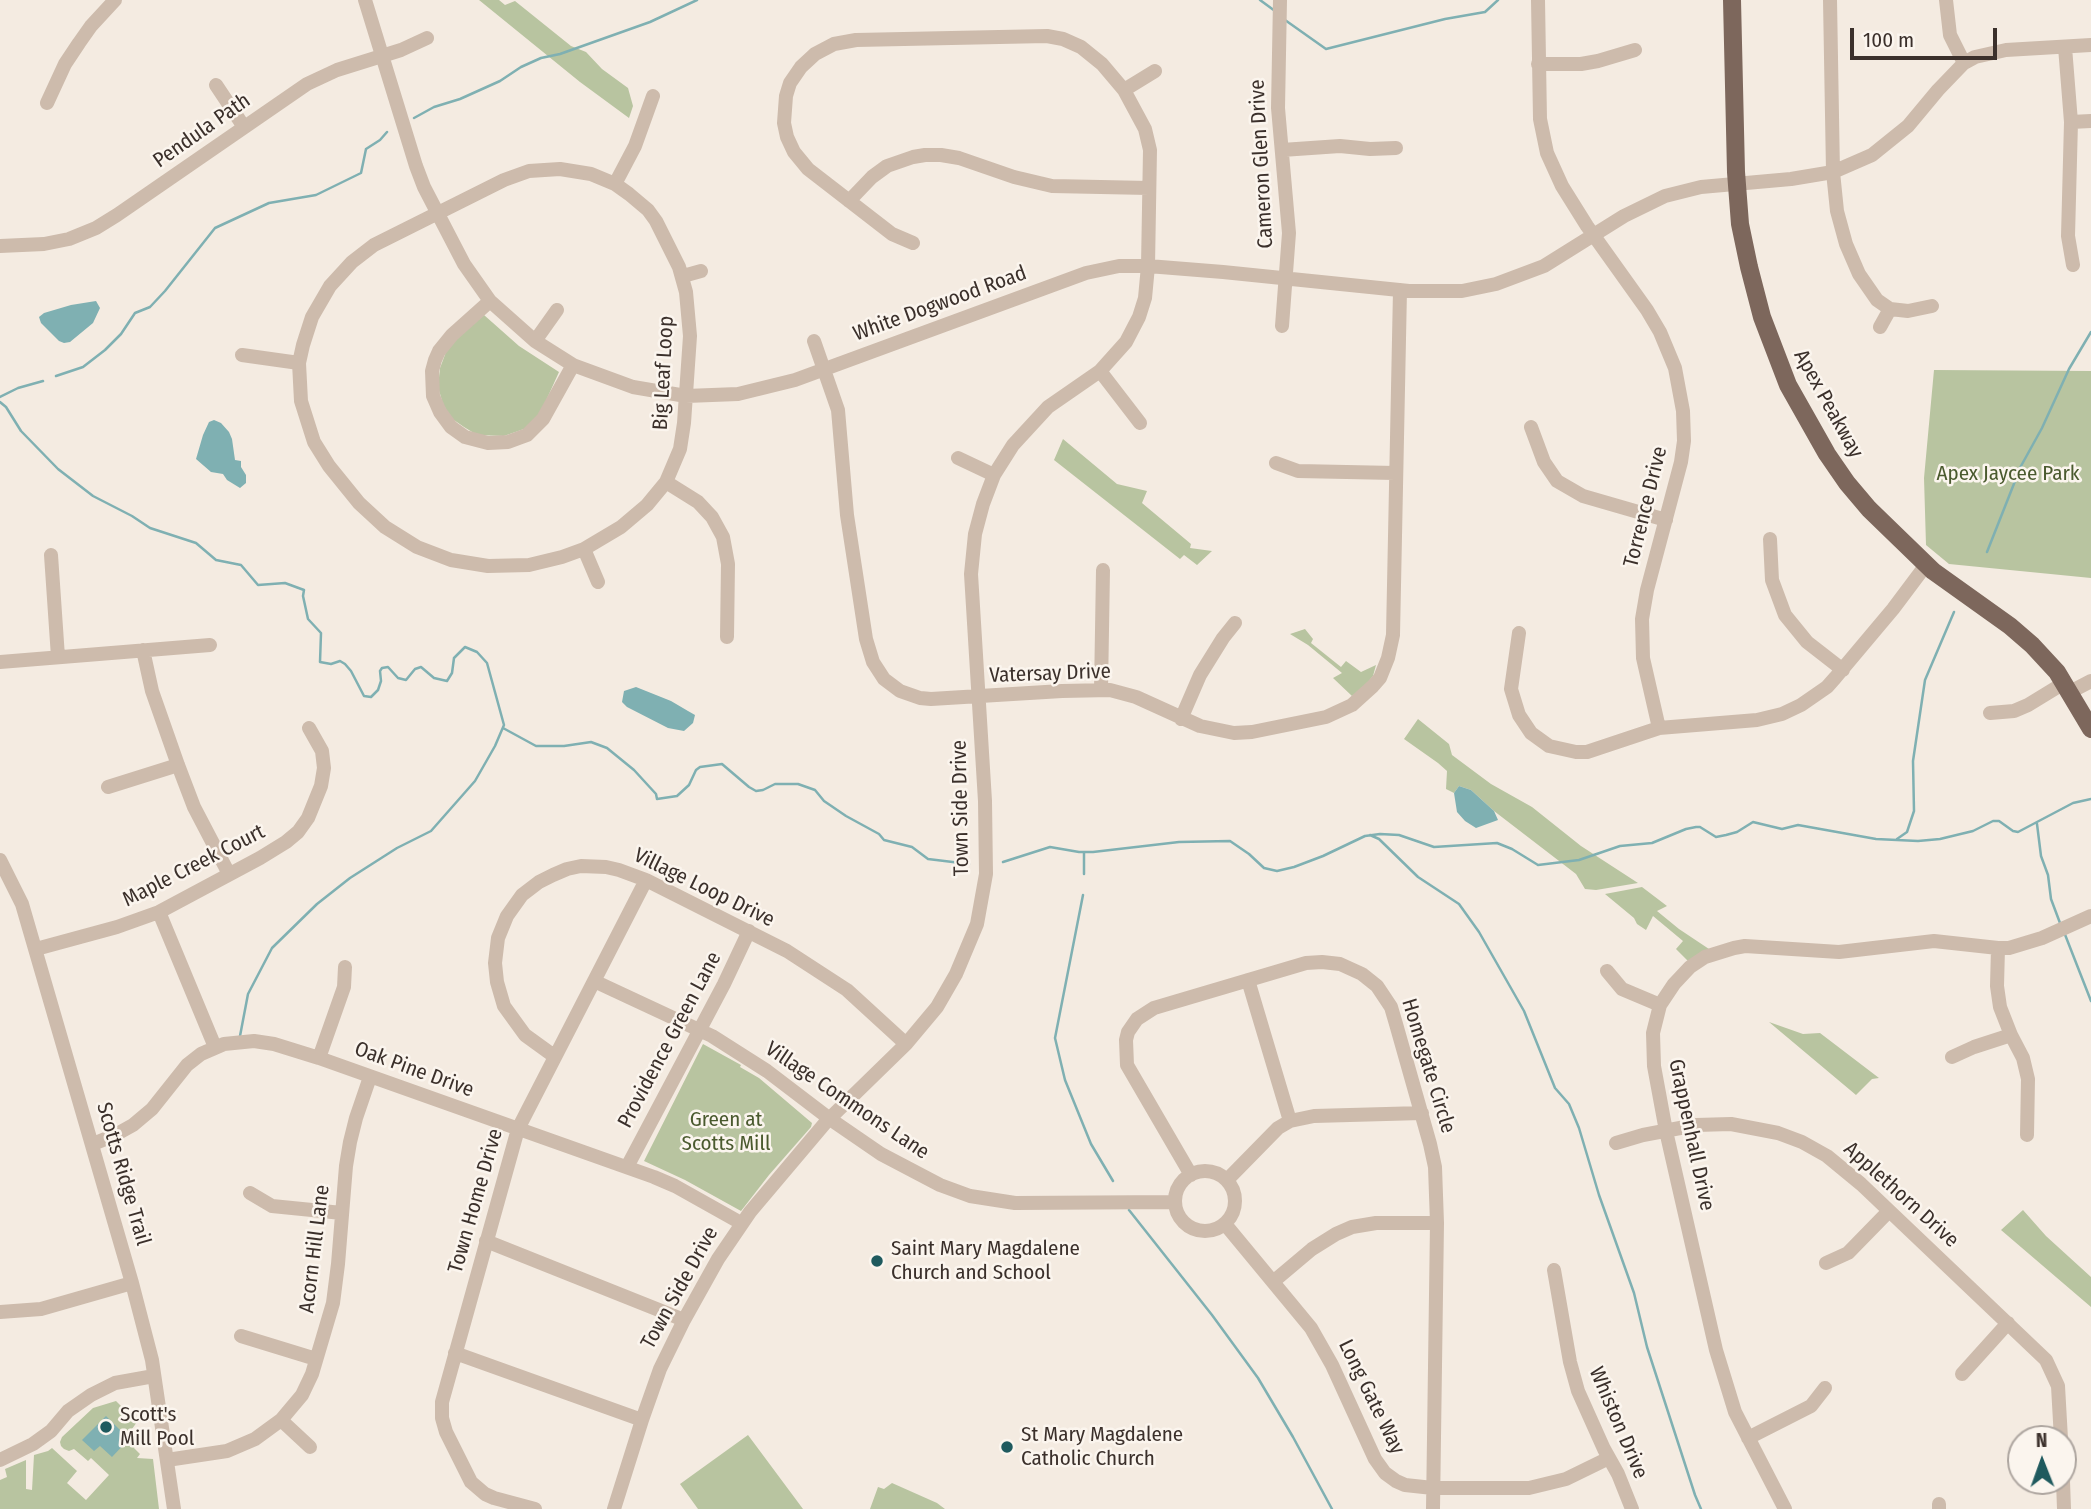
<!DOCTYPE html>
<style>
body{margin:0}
#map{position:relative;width:2091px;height:1509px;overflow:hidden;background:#f4ebe1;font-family:"Fira Sans Condensed",sans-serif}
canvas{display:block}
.north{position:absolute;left:2007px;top:1425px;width:70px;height:70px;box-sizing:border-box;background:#fbf5ee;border:2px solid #aea6a0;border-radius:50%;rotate:359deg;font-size:19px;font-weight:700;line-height:28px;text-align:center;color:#3b302b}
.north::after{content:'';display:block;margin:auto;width:24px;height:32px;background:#1f5a5e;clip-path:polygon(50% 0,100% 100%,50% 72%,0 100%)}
.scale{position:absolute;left:1850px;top:28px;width:147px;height:32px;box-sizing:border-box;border:4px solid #3b302b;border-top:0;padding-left:9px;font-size:21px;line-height:24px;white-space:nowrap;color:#3b302b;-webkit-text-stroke:5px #fbf5ee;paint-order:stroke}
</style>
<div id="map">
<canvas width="2091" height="1509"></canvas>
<div class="north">N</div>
<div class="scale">100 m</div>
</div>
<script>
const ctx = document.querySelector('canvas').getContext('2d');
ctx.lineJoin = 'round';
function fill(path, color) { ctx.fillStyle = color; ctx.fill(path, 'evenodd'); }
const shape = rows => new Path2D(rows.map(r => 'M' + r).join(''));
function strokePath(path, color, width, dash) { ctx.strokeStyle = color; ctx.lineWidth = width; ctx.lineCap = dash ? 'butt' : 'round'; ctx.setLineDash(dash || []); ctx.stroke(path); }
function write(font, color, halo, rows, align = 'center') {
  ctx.font = font + ' "Fira Sans Condensed",sans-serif'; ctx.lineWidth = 5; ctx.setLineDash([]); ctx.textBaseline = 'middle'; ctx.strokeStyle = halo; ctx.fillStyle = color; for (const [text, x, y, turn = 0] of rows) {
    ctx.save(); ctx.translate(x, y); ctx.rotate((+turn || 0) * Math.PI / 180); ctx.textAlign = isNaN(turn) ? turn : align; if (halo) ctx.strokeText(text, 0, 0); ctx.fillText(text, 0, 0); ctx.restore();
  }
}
fill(shape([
 [479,0,499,0,505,5,515,1,571,46,586,52,602,69,628,88,633,106,629,118,580,82],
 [484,315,519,346,559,372,540,414,524,429,504,436,477,435,464,427,451,418,443,404,438,387,440,368,446,352,456,339],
 [1934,370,2091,371,2091,578,1949,564,1926,545,1924,478],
 [1063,439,1117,484,1147,491,1142,503,1191,544,1190,548,1212,551,1197,565,1184,555,1180,559,1054,460],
 [1305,629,1313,639,1311,643,1341,667,1346,661,1361,672,1376,665,1373,676,1364,687,1352,696,1333,678,1342,673,1308,645,1290,634],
 [1418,719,1449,744,1452,755,1491,784,1532,807,1581,846,1638,883,1596,890,1585,889,1576,874,1494,811,1471,790,1459,786,1454,793,1446,789,1447,771,1438,763,1404,739],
 [1642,887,1667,906,1657,911,1679,929,1709,949,1688,961,1676,949,1683,941,1653,916,1646,930,1637,924,1634,918,1605,894],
 [1769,1022,1803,1034,1820,1033,1879,1078,1872,1079,1856,1095],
 [703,1044,741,1065,740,1067,759,1078,812,1123,811,1127,769,1175,741,1211,685,1180,644,1161],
 [2023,1210,2046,1236,2091,1277,2091,1307,2001,1230],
 [116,1401,137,1422,132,1429,135,1432,135,1438,138,1441,134,1448,140,1454,137,1458,153,1459,159,1509,0,1509,0,1480,7,1477,5,1469,26,1460,26,1489,32,1490,34,1455,48,1451,52,1448,77,1471,67,1483,86,1500,109,1475,91,1458,88,1461,74,1449,69,1451,64,1449,61,1446,60,1442,62,1437,93,1408],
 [748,1435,803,1509,698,1509,680,1484],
 [892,1483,937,1503,945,1509,870,1509,878,1487,884,1489]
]), '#b8c4a0');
fill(shape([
 [96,301,100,308,93,323,70,342,64,343,59,341,41,323,39,317,44,313,71,305],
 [214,420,221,423,229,432,232,439,235,460,241,461,241,467,246,475,246,483,240,488,227,480,223,474,211,472,196,459,203,435,209,422],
 [636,687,671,701,688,711,695,715,693,723,684,731,668,728,627,707,622,702,624,691],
 [1459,786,1471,790,1494,811,1498,820,1476,828,1465,821,1457,812,1454,793],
 [106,1416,129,1439,112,1457,100,1446,94,1451,82,1440]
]), '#7fb0b2');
strokePath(shape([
 [1260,0,1275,11],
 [1285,20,1326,49,1445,19,1485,12,1498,0],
 [414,118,434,107,460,99,500,81,521,67,541,58,560,54,650,22,697,0],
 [56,376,83,367,105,350,121,334,135,313,150,307,165,291,215,228,269,203,316,195,361,173,366,149,380,140,387,132],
 [0,397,18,388,43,381],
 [0,402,6,407,21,431,58,469,93,496,132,516,150,528,196,543,216,560,241,565,258,585,285,583,304,590,303,596,308,619,321,633,320,662,331,664,340,661,345,664,351,671,364,696,371,697,378,690,381,681,380,671,382,668,388,667,398,678,406,680,415,669,421,667,434,678,447,681,452,673,454,658,465,647,477,652,487,663,504,725,495,746,475,781,431,831,397,848,350,878,317,904,272,948,248,994,240,1036],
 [1987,552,2021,466,2042,428,2069,369,2091,332],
 [503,728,536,746,564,746,591,742,607,748,634,770,656,794,657,799,677,796,689,785,696,770,700,767,722,764,749,787,756,791,763,790,775,784,798,784,815,790,824,801,846,816,879,834,884,840,912,847,928,859,969,864],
 [2037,824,2041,856,2048,875,2051,899,2060,923],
 [1370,835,1379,839,1418,877,1459,904,1479,932,1524,1011,1555,1088,1569,1104,1579,1128,1599,1195,1634,1293,1647,1347,1695,1495,1701,1509],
 [1897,839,1907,832,1914,811,1913,761,1925,680,1954,612],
 [1084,853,1084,874],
 [1003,862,1050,847,1079,852,1093,852,1179,842,1230,841,1249,854,1264,868,1277,871,1294,867,1323,856,1365,836,1380,834,1399,835,1434,847,1497,843,1512,849,1538,865,1579,860,1620,846,1652,843,1686,829,1696,827,1700,827,1716,837,1726,835,1737,832,1753,822,1782,829,1798,825,1876,839,1918,841,1940,839,1973,831,1993,821,1999,821,2013,831,2018,832,2073,803,2091,799],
 [1083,895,1055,1038,1065,1080,1091,1144,1113,1181],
 [2064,932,2091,1001],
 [1129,1210,1212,1315,1258,1378,1293,1437,1332,1509]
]), '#7fb0b2', 2.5);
strokePath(shape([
 [365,0,416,166,424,187,464,264,490,301,535,341,573,365,633,387,686,396,738,394,795,380,1086,273,1119,266,1148,266,1223,272,1409,291,1462,291,1496,284,1544,266,1624,216,1665,196,1701,187,1791,179,1833,172,1872,155,1908,126,1938,90,1964,63,1975,57,2006,50,2091,45],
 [1280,0,1278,108,1289,233,1282,326],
 [1538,0,1540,119,1547,153,1562,186,1587,226,1647,310,1660,332,1675,368,1683,411,1684,441,1681,462,1647,590,1642,619,1643,658,1659,728],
 [1830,0,1833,172,1837,211,1846,244,1859,274,1877,300,1890,309,1908,311,1932,306],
 [1946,0,1950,35,1964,63],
 [2065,47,2071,122,2068,236,2073,265],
 [1538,64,1581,64,1598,61,1635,50],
 [216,85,244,127],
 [1124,90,1155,71],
 [47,103,65,64,79,43,91,26,115,0],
 [2071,122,2091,121],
 [1282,150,1340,146,1370,149,1396,148],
 [560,169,591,174,615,184,629,194,648,210,656,221,679,267,686,292,690,336,684,423,680,449,666,482,647,505,621,527,584,549,562,557,529,565,488,566,451,560,417,547,385,527,359,503,329,466,314,442,301,401,299,363,303,345,312,317,330,286,352,262,374,245,504,180,529,171,560,169],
 [615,184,635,146,653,96],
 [849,201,872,177,887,166,913,157,925,155,941,155,959,158,1014,177,1052,186,1149,188],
 [0,246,44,244,69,239,96,228,117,215,307,84,337,70,401,50,427,38],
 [683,276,701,271],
 [490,301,452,335,439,351,435,360,432,371,433,396,440,412,451,427,465,437,488,443,508,442,527,435,543,419,573,365],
 [1880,327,1890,309],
 [535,341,557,310],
 [814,341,838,410,847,515,866,639,873,662,884,679,900,691,920,698,931,699,1062,691,1110,690,1136,697,1200,726,1234,733,1252,732,1326,717,1352,705,1373,686,1380,678,1388,658,1393,635,1400,290],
 [242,355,299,363],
 [1100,371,1140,423],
 [1531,427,1544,462,1557,481,1583,496,1666,520],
 [958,458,994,475],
 [1276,463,1298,471,1395,473],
 [666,482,698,502,712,517,723,537,728,564,727,637],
 [1770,539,1772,580,1785,615,1807,642,1843,670],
 [584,549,598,582],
 [51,555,58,657],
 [1519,633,1511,689,1519,715,1531,733,1549,746,1576,752,1587,752,1659,728,1757,720,1782,714,1801,705,1827,687,1835,678,1893,609,1926,565],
 [143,650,152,691,178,765,194,807,229,874],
 [0,662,210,645],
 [1101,690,1103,570],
 [2070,692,2091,681],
 [1990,713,2014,711,2028,705,2064,683],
 [1181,719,1200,675,1223,638,1235,623],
 [108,787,178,765],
 [0,860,22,904,132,1283,152,1360,174,1509],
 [159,912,215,1047],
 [1998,948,1997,986,2000,1007,2011,1035,2023,1058,2028,1079,2027,1135],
 [36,949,117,927,159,912,260,858,286,842,298,832,308,818,321,786,324,768,322,751,309,728],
 [1607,971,1622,989,1660,1005],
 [1248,980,1290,1121],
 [594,981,712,1036,767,1071,830,1119,881,1154,940,1185,970,1196,1015,1203,1175,1202],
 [554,1056,525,1035,504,1006,497,982,495,963,498,938,507,916,522,895,539,882,553,875,567,869,581,866,606,867,619,870,646,880,787,951,847,990,906,1044],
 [1952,1057,1974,1047,2011,1035],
 [319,1058,344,987,345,967],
 [1616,1143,1643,1135,1696,1125,1731,1124,1778,1133,1802,1142,1827,1156,1861,1184,2046,1360,2058,1386,2061,1439],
 [93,1144,115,1135,133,1125,152,1109,187,1065,201,1054,224,1044,254,1041,274,1044,319,1058,654,1177,675,1186,741,1223],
 [627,1167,724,984,749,931],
 '1175 1201a30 30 0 1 1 60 0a30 30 0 1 1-60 0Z',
 [1191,1175,1127,1065,1126,1040,1128,1032,1137,1019,1154,1008,1306,963,1322,962,1340,964,1362,974,1377,986,1391,1007,1396,1024,1430,1144,1435,1167,1437,1223,1433,1509],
 [1227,1180,1278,1128,1290,1121,1314,1116,1422,1113],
 [250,1193,272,1206,342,1213],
 [1225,1224,1311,1328,1332,1365,1375,1459,1385,1473,1396,1481,1405,1485,1433,1488,1529,1488,1566,1479,1609,1458],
 [486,1241,684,1320],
 [1826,1263,1848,1253,1889,1211],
 [1554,1270,1570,1362,1578,1391,1604,1449,1618,1474,1632,1509],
 [1274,1281,1312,1249,1336,1234,1352,1227,1376,1223,1437,1223],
 [0,1312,41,1309,132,1283],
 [241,1336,316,1359],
 [455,1353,642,1420],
 [1962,1374,2008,1323],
 [281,1420,310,1447],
 [1748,1438,1811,1406,1825,1388],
 [0,1460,33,1444,51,1431,68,1411,91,1395,115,1383,154,1376],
 [167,1460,227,1451,255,1439,281,1420,302,1395,312,1374,333,1303,338,1264,346,1166,350,1142,356,1118,370,1077],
 [2063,1481,2064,1509],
 [1939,1504,1939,1509],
 [535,1509,494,1498,485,1494,471,1482,446,1432,442,1418,442,1402,518,1129,646,880],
 [614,1509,642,1420,660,1369,684,1320,718,1259,750,1212,826,1122,906,1044,937,1007,956,974,977,924,986,874,985,801,971,574,975,534,983,504,994,475,1013,445,1048,407,1100,371,1126,342,1139,317,1145,298,1148,266,1150,150,1145,129,1124,90,1102,64,1081,47,1063,39,1047,36,856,40,834,44,815,54,801,67,790,83,786,96,784,123,787,137,794,152,808,169,892,234,913,243],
 [1785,1509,1735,1412,1716,1350,1666,1131,1654,1066,1653,1033,1660,1005,1674,984,1690,967,1705,957,1734,948,1745,946,1839,952,1934,941,1998,948,2009,948,2042,938,2091,916]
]), '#cdbbac', 14);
strokePath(shape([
 [1732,0,1736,172,1740,224,1749,267,1762,317,1788,385,1827,454,1847,483,1869,509,1933,571,2010,626,2032,645,2057,672,2091,729]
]), '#7d675c', 18);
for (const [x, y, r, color] of [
 [877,1261,7,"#1f5a5e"],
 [106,1427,7,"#1f5a5e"],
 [1007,1447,7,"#1f5a5e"]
]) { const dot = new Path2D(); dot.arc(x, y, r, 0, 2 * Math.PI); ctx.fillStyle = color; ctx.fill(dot); strokePath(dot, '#fbf5ee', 2.5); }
write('21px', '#3b302b', '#fbf5ee', [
 ["Pendula Path",202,131,-35],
 ["Cameron Glen Drive",1262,164,-93],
 ["White Dogwood Road",940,304,-20],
 ["Big Leaf Loop",664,373,-87],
 ["Apex Peakway",1828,404,61],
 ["Torrence Drive",1646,507,-76],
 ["Vatersay Drive",1050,674,-2],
 ["Town Side Drive",961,808,-91],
 ["Maple Creek Court",194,866,-27],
 ["Village Loop Drive",704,888,26],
 ["Providence Green Lane",670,1040,-62],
 ["Homegate Circle",1428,1066,73],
 ["Oak Pine Drive",414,1070,20],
 ["Village Commons Lane",847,1101,34],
 ["Grappenhall Drive",1691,1135,78],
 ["Scotts Ridge Trail",123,1174,74],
 ["Applethorn Drive",1901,1195,42],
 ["Town Home Drive",476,1201,-74],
 ["Acorn Hill Lane",315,1249,-83],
 ["Town Side Drive",680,1288,-61],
 ["Long Gate Way",1371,1397,64],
 ["Whiston Drive",1618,1423,67]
]);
write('21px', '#4a5a2e', '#fbf5ee', [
 ["Apex Jaycee Park",2008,474],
 ["Green at",726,1120],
 ["Scotts Mill",726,1144]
]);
write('21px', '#3b302b', '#fbf5ee', [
 ["Saint Mary Magdalene",891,1249],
 ["Church and School",891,1273],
 ["Scott's",120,1415],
 ["Mill Pool",120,1439],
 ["St Mary Magdalene",1021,1435],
 ["Catholic Church",1021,1459]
], 'left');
</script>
